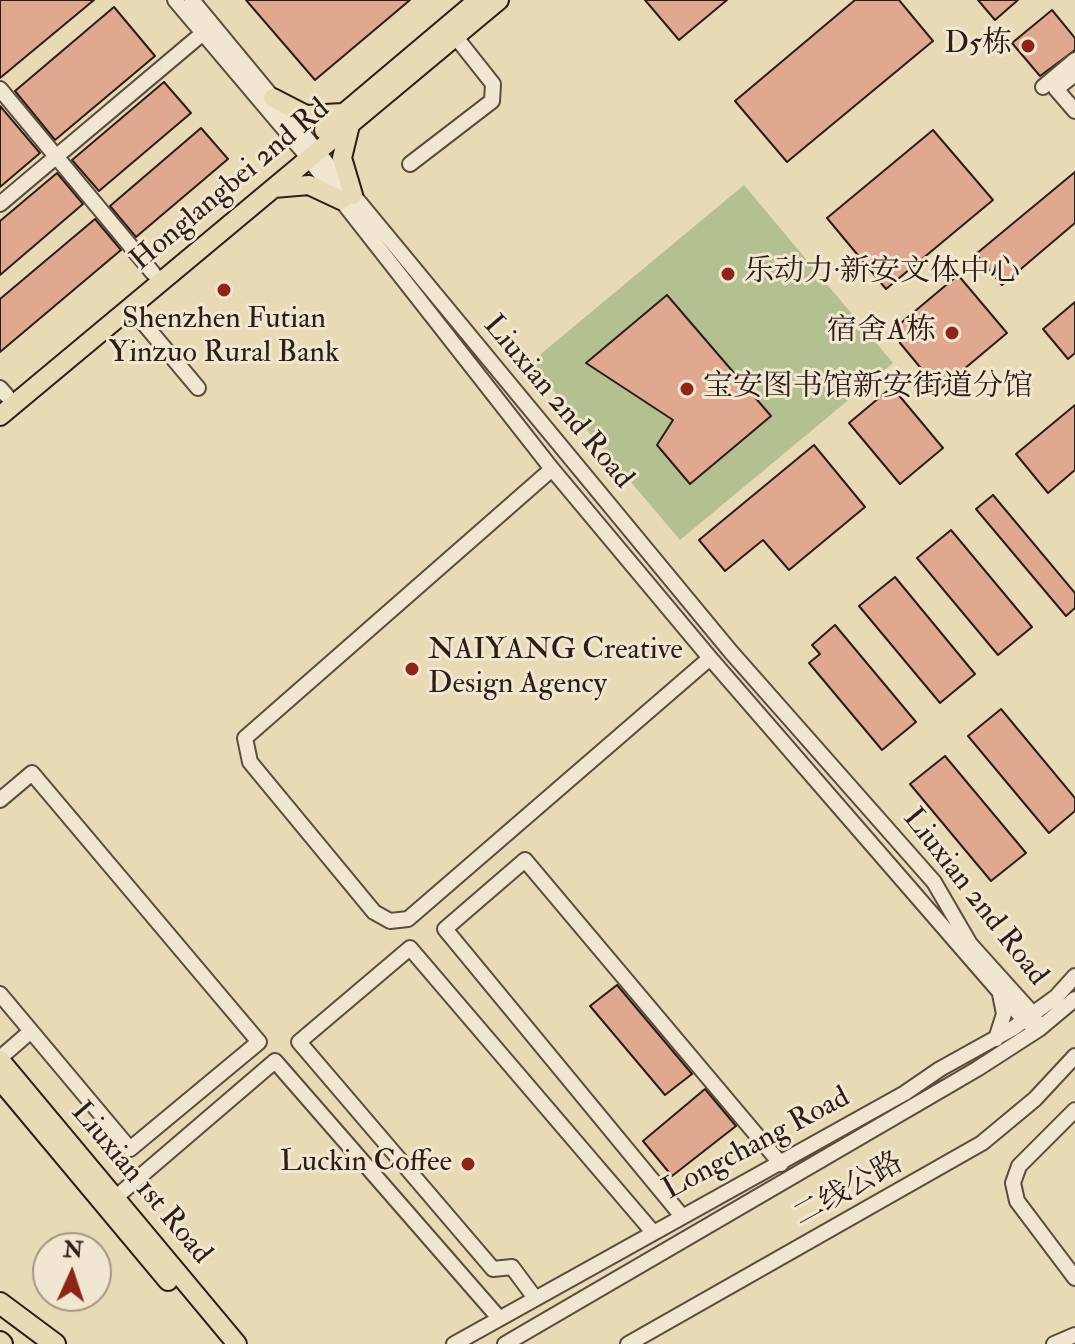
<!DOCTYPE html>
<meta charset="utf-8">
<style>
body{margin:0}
#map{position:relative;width:1075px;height:1344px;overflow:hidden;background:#e9dab6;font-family:"IM FELL Double Pica",serif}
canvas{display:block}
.north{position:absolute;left:32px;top:1232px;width:80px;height:80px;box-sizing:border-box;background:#f1e7d0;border:2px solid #a29686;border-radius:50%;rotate:3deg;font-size:22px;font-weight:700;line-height:32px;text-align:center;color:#2b1d17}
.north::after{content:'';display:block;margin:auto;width:28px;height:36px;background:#8f2418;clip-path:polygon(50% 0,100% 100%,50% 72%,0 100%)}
</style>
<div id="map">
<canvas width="1075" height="1344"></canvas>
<div class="north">N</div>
</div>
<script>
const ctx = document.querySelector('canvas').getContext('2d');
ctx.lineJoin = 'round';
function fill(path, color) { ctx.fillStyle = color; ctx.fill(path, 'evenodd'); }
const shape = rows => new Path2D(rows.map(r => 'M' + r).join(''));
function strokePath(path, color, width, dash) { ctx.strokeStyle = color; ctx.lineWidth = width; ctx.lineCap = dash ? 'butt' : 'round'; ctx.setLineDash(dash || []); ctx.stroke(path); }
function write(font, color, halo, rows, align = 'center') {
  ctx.font = font + ' "IM FELL Double Pica","Noto Serif SC",serif'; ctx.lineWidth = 6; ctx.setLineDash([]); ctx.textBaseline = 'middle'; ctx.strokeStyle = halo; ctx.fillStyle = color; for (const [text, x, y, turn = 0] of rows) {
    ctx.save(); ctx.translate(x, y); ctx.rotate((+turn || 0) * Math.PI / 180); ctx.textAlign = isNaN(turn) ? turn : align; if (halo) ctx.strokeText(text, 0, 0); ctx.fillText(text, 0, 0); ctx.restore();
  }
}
fill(shape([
 [744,185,893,363,680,540,530,363]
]), '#b3c090');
const building = shape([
 [0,0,94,0,0,78,0,0],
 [246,0,410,0,315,80,246,0],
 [645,0,727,0,679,40,645,0],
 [855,0,899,0,933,41,787,162,735,101,855,0],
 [978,0,1018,0,995,20,978,0],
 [114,7,155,56,55,140,15,91,114,7],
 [1052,10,1075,38,1075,50,1040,76,1012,43,1052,10],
 [164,82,191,113,99,191,72,160,164,82],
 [0,106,40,153,0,187,0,106],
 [201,128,228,159,136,237,110,206,201,128],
 [933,130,993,200,886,289,827,218,933,130],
 [1075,172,1075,223,1002,285,976,254,1075,172],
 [57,173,83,204,0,275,0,221,57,173],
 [95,219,121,250,0,352,0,299,95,219],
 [958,275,1007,333,939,390,900,343,897,332,902,322,958,275],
 [667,295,771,416,690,484,657,445,673,420,586,363,667,295],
 [1075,302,1075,353,1068,359,1043,329,1075,302],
 [892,387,943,448,900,484,849,423,892,387],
 [1075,405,1075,470,1048,493,1016,454,1075,405],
 [814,445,865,507,789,570,763,540,725,571,699,540,814,445],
 [993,495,1075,593,1075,608,1066,616,976,509,993,495],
 [951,530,1032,627,998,655,917,558,951,530],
 [895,577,975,674,940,703,859,606,895,577],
 [835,625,916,722,882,750,809,663,820,654,812,645,835,625],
 [1001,709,1075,798,1075,811,1049,833,968,736,1001,709],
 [945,756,1026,853,991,881,910,784,945,756],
 [617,985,692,1074,665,1095,590,1006,617,985],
 [705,1089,736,1126,672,1176,643,1141,705,1089]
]);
fill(building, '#dfa88f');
strokePath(building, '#2b1d17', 2);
const minor = shape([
 [175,0,301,149,552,469,710,658,1024,1020,1039,1029],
 [192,0,731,652,934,882,970,944,1033,1014,1039,1029],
 [1075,74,1056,89,1075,111],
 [1043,87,1075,60],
 [0,89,153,273],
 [410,164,492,101,493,84,455,36],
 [0,204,203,33],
 [130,307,198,388],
 [0,388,7,396],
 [552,469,245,738,250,762,374,912,390,921,408,919,710,658],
 [0,800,32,773,259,1042,130,1149,0,994],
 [996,1039,1004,1014,1000,994],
 [0,1058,31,1031],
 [1075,1110,1019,1166,1013,1183,1017,1201,1075,1278],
 [115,1198,275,1061,499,1318],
 [681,1215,445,929,525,860,781,1164],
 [535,1298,512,1267,493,1269,299,1042,410,948,652,1231],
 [454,1344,905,1093,940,1069,1012,1029,1056,997,1075,976],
 [505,1344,977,1069,1039,1029,1075,999],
 [628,1344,982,1143,1035,1099,1075,1056],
 [1054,1344,1075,1335]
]);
const major = shape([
 [273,98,306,115,343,113],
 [350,125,342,158,353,195],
 [324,130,478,0],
 [274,188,309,185,341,200],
 [0,416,499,0],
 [0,1060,237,1344],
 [0,1080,168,1281]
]);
const highway = shape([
 [0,1303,55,1344],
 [0,1342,2,1344]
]);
strokePath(minor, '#5a4c3f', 18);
strokePath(major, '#2b1d17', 22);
strokePath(highway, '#2b1d17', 24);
strokePath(minor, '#f1e7d0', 14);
strokePath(major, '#e9dab6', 18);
strokePath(highway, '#e9dab6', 20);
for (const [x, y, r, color] of [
 [1028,46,8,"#8f2418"],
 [728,274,8,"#8f2418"],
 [224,290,8,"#8f2418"],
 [952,333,8,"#8f2418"],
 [687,389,8,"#8f2418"],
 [412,669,8,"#8f2418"],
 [468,1164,8,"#8f2418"]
]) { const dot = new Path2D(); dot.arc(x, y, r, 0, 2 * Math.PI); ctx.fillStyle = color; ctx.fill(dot); strokePath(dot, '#f1e7d0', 3); }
write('30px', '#2b1d17', '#f1e7d0', [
 ["D5栋",1012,46],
 ["乐动力·新安文体中心",744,274,"left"],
 ["Shenzhen Futian",224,321,"center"],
 ["Yinzuo Rural Bank",224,355,"center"],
 ["宿舍A栋",936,333],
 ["宝安图书馆新安街道分馆",703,389,"left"],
 ["NAIYANG Creative",428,652,"left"],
 ["Design Agency",428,686,"left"],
 ["Luckin Coffee",452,1164]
], 'right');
write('30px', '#2b1d17', '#f1e7d0', [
 ["Honglangbei 2nd Rd",231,186,-40],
 ["Liuxian 2nd Road",557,403,50],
 ["Liuxian 2nd Road",974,898,52],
 ["Longchang Road",757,1145,-28],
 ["Liuxian 1st Road",140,1184,50],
 ["二线公路",849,1191,-29]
]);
</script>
